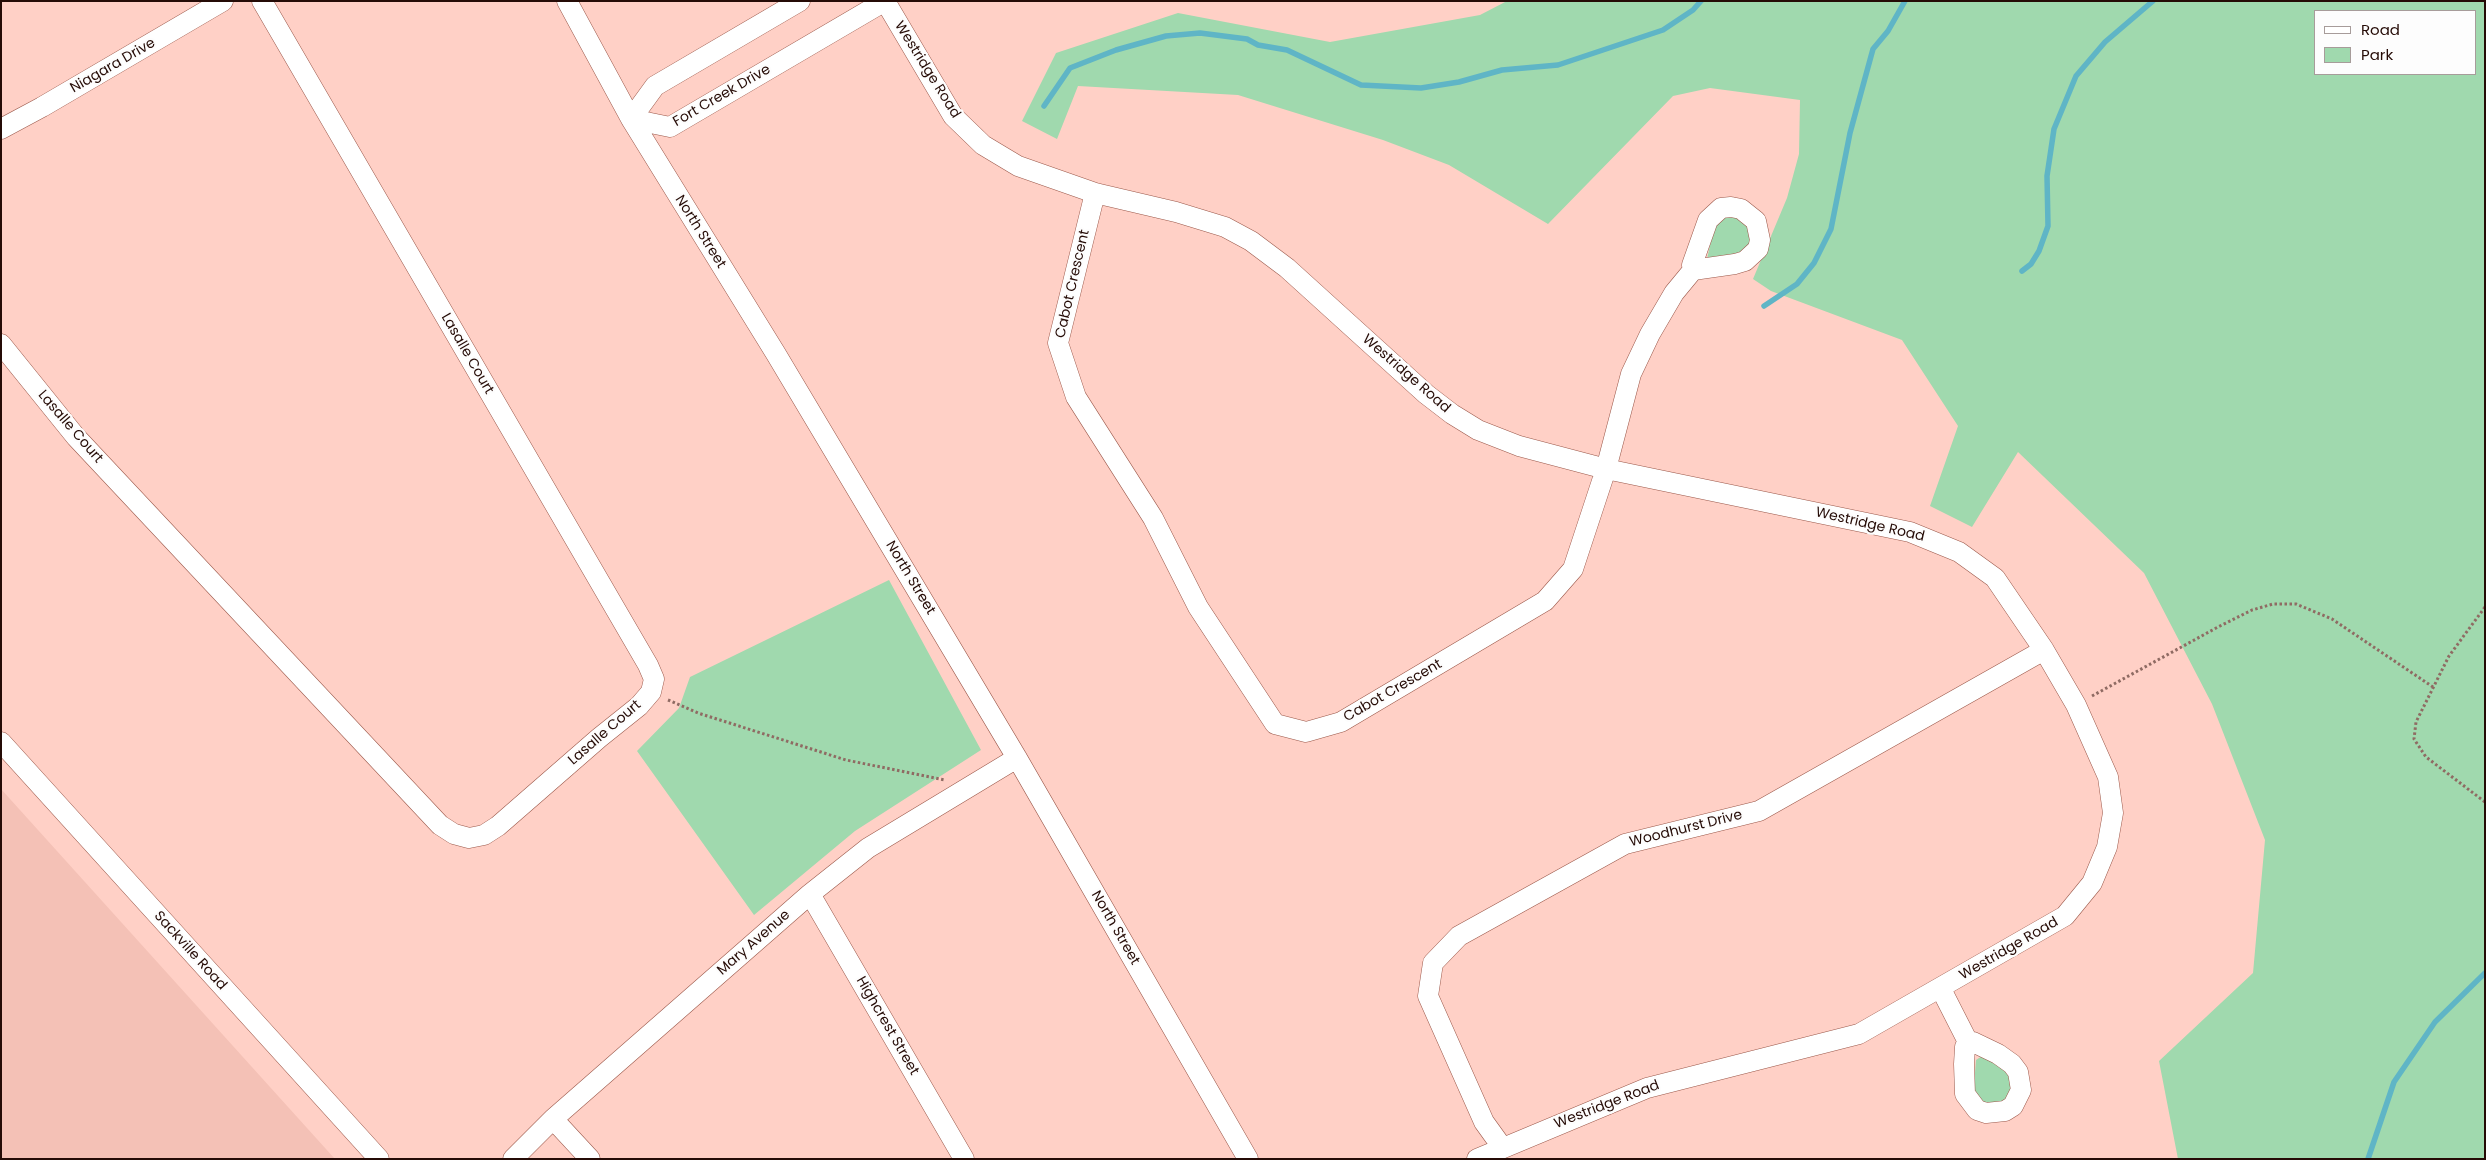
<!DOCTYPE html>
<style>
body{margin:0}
#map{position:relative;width:2486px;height:1160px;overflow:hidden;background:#ffd0c6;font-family:Poppins,sans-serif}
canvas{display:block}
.frame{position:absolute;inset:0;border:2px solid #250b06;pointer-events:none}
.legend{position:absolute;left:2314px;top:10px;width:162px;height:65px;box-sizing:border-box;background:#fdfdfd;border:1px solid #a79c9a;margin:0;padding:6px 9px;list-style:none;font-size:15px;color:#250b06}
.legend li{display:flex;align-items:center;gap:10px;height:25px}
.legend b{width:25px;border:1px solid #a79c9a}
</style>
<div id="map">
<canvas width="2486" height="1160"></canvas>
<div class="frame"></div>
<ul class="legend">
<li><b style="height:6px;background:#fff"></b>Road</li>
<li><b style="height:14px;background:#a0d9ae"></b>Park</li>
</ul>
</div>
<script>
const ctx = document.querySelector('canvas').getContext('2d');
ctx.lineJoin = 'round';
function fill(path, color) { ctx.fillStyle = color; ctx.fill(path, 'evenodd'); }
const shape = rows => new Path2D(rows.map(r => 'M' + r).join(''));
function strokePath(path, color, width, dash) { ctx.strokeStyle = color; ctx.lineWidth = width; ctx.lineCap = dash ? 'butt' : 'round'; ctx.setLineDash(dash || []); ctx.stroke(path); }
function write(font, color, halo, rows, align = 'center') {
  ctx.font = font + ' Poppins,sans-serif'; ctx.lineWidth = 4.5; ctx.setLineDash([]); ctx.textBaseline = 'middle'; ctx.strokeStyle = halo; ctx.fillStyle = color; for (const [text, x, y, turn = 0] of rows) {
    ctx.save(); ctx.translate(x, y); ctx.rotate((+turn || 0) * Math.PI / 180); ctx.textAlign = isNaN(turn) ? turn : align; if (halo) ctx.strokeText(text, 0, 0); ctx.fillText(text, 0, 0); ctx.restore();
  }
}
fill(shape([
 [1,789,335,1159,1,1159]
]), '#f4c1b6');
fill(shape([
 [1507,1,2485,1,2485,1159,2178,1159,2159,1061,2253,973,2265,840,2212,704,2144,573,2018,452,1972,527,1930,506,1958,426,1902,340,1771,291,1753,279,1787,198,1799,154,1800,100,1710,88,1673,96,1548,224,1449,165,1383,140,1238,95,1078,86,1057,139,1022,121,1056,53,1178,13,1330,42,1480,15],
 [2315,11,2475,11,2475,74,2315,74],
 [1735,215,1752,231,1749,245,1742,252,1707,259,1714,227,1726,217],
 [889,580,981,750,855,831,754,915,637,751,679,708,690,677],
 [1982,1056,2006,1071,2014,1085,2004,1102,1986,1104,1975,1095,1974,1086,1976,1060]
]), '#a0d9ae');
strokePath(shape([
 [1044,106,1070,68,1116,50,1166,36,1200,33,1247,39,1258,45,1287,50,1361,85,1421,88,1459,82,1502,70,1558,65,1663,30,1693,10,1701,1],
 [2022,271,2031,264,2039,251,2048,226,2047,176,2054,129,2076,76,2105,42,2153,1],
 [1764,306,1797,284,1814,263,1831,229,1850,133,1873,49,1888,31,1905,1],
 [2368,1159,2394,1082,2435,1022,2485,973]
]), '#5fb5c6', 5.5);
const minor = shape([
 [567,1,631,119,776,354,1017,758,1248,1159],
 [885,1,953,116,983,145,1018,166,1095,193,1176,212,1225,227,1251,241,1287,268,1426,394,1452,414,1478,430,1519,446,1606,469,1910,532,1959,552,1995,578,2044,650,2076,705,2108,777,2113,813,2107,847,2092,883,2065,916,1859,1034,1647,1088,1477,1159],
 [631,119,670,127,885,1],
 [631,119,655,86,800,1],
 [1,129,42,107,223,1],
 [1095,193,1058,343,1076,397,1153,518,1198,607,1275,724,1306,732,1341,722,1545,601,1573,569,1606,469,1631,374,1650,334,1674,293,1693,270],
 [1731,207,1741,209,1756,221,1760,240,1758,249,1745,261,1735,264,1693,270,1692,265,1708,220,1721,208,1731,207],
 [1,344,76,437,440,825,454,834,469,838,484,835,498,826,599,738,639,706,651,692,654,679,648,665,262,1],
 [1,742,379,1159],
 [810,894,964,1159],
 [1941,989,1968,1042],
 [1968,1042,1973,1042,1998,1054,2012,1064,2018,1072,2021,1090,2013,1106,2005,1111,1986,1113,1977,1110,1965,1094,1964,1064,1965,1047,1968,1042],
 [553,1119,590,1159],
 [1502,1147,1484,1122,1428,996,1433,963,1459,936,1625,844,1759,811,2044,650],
 [513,1159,553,1119,810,894,868,848,1017,758]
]);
strokePath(minor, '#9b584a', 21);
strokePath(shape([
 [2485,607,2449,656,2416,722,2414,739,2426,757,2485,802],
 [2092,696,2218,627,2252,610,2273,604,2296,604,2332,619,2433,687],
 [668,700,698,713,846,760,945,780]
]), '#8f6b63', 3, [2.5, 2.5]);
strokePath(minor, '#fff', 20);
write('14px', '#250b06', '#fdfdfd', [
 ["Niagara Drive",113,66,-30],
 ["Westridge Road",927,70,58],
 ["Fort Creek Drive",722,96,-30],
 ["North Street",700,232,58],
 ["Cabot Crescent",1073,284,-77],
 ["Lasalle Court",467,354,60],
 ["Westridge Road",1406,374,41],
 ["Lasalle Court",70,427,49],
 ["Westridge Road",1870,525,13],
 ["North Street",910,578,59],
 ["Cabot Crescent",1393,691,-30],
 ["Lasalle Court",605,733,-41],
 ["Woodhurst Drive",1686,829,-14],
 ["North Street",1115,928,60],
 ["Mary Avenue",754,943,-41],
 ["Westridge Road",2009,949,-30],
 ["Sackville Road",190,951,48],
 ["Highcrest Street",887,1026,60],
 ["Westridge Road",1607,1105,-21]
]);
</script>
